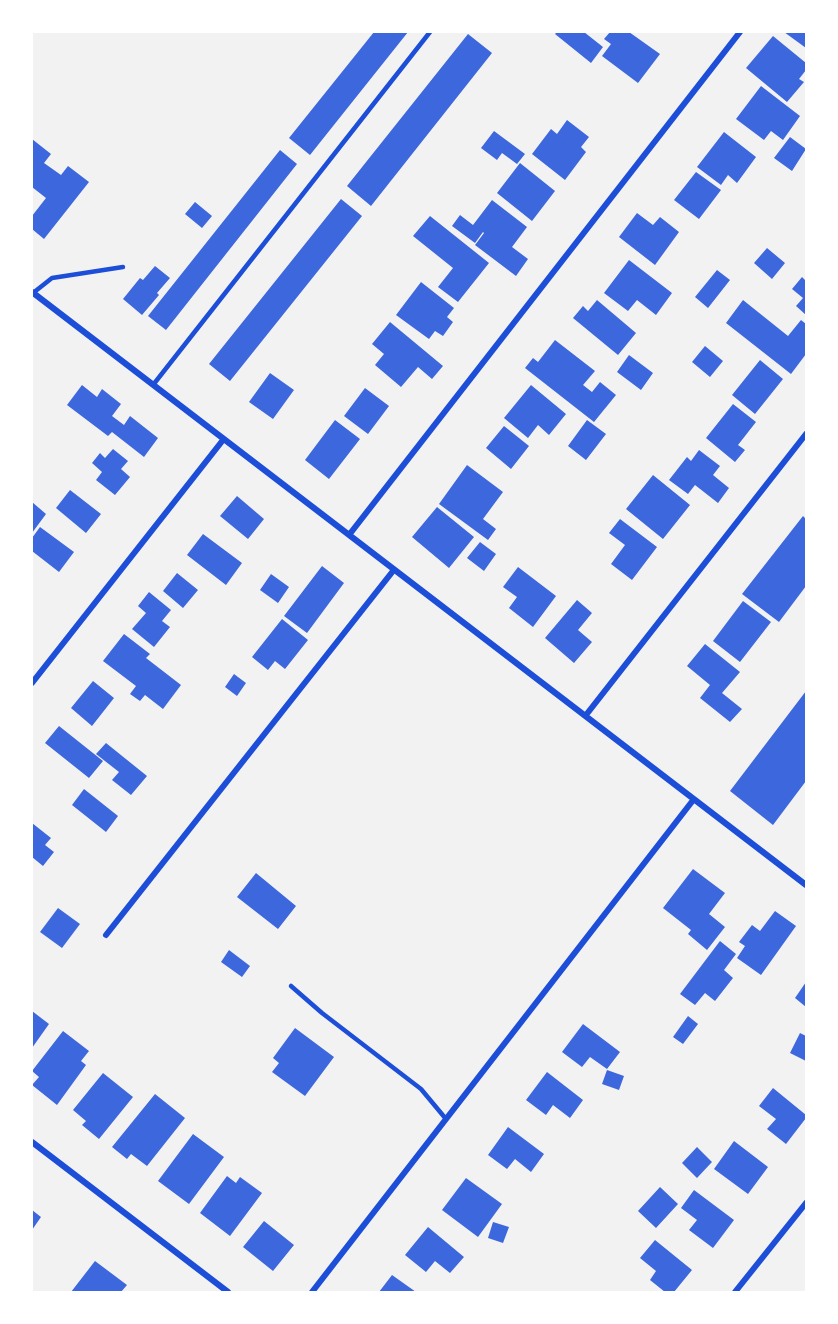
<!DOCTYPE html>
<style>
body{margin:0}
#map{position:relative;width:838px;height:1324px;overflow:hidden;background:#f2f2f2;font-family:"PT Sans",sans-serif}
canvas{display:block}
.frame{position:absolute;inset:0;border:33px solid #fff;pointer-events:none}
</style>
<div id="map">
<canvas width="838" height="1324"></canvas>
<div class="frame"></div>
</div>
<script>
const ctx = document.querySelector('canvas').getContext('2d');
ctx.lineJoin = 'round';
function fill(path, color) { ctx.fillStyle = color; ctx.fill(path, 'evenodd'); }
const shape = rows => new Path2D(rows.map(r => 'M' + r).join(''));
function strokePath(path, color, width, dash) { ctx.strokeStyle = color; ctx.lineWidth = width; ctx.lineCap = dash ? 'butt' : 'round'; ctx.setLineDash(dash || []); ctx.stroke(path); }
fill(shape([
 [374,32,408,32,310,155,289,138],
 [557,32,584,32,603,47,591,63,555,34],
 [610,32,629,32,660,54,638,83,602,56,611,44,604,39],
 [784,32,806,32,806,48],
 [468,34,492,53,371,206,347,186],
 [773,36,806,63,806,70,799,79,804,82,787,102,746,68],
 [761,86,800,116,783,140,771,131,764,140,736,119],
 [567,120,589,137,581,147,586,152,565,180,532,154,551,129,557,134],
 [494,131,525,154,517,164,502,153,497,160,481,148],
 [724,132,756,157,737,183,728,175,721,185,697,167],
 [790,137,806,149,792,171,774,158],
 [32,139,51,154,44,163,61,175,68,166,89,182,44,239,32,229,32,216,46,198,32,187],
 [280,150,297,164,166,330,148,316],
 [520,163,555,191,532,221,497,193],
 [696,172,721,190,699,219,674,200],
 [341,199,362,216,230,381,209,364],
 [492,200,527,227,512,247,528,259,516,276,475,245,484,233,483,232,475,243,452,226,460,215,473,225],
 [195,202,212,216,202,228,185,214],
 [637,213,653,225,660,217,679,232,655,265,619,237],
 [430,216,489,263,458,302,438,287,453,268,413,236],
 [767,248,785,263,772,279,754,263],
 [629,260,672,293,656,315,637,300,628,311,604,293],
 [155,266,170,278,157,293,159,295,142,315,123,299,140,278,143,280],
 [717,270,730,280,708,308,695,297],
 [802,277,806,281,806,315,796,306,803,298,792,289],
 [421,282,454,308,447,317,453,322,443,336,435,331,429,339,396,315],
 [597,300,636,333,618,355,573,318,583,306,588,311],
 [743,300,788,336,801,320,806,324,806,354,791,374,726,323],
 [390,322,443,366,432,379,418,367,401,387,375,365,384,354,372,344],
 [555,340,595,371,583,385,592,392,600,382,616,395,594,422,525,368,533,358,538,362],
 [705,346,723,361,710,377,692,362],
 [629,355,653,373,641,390,617,372],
 [760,360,783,379,755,414,732,395],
 [270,373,294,390,273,419,249,402],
 [82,385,97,397,102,389,121,404,112,416,124,425,130,416,158,438,144,457,112,432,108,436,67,405],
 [531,385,566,414,549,435,538,425,528,438,504,418],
 [365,388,389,406,368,434,344,416],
 [733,404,756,422,738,445,745,450,735,462,706,438],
 [335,420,360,439,329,479,305,460],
 [587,420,606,434,586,460,568,446],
 [504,426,529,446,511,469,486,448],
 [113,449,128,461,121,469,130,477,115,495,96,480,102,472,92,463,100,453,105,458],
 [699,450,720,466,713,475,729,488,718,503,695,485,688,494,669,480,687,457,691,461],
 [467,465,503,492,483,519,496,529,488,540,439,504],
 [653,475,690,505,663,539,626,509],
 [70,490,101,514,86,533,56,508],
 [237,496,264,519,248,539,220,516],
 [32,502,46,514,32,533],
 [437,507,474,537,449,568,412,537],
 [803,516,806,519,806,586,779,622,742,594],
 [620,519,657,547,632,580,611,564,625,545,609,533],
 [40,527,74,552,59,572,32,551,32,538],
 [203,534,242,563,226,585,187,555],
 [480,542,496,554,484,571,467,558],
 [322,566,344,583,307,633,284,616],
 [518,567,556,596,533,627,509,608,517,597,503,587],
 [177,573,198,590,183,608,163,591],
 [271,574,289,587,278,603,260,590],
 [149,592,171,610,162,621,170,627,154,647,132,629,146,613,138,606],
 [577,600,592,613,578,630,592,642,574,663,545,638],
 [743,601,771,622,740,662,713,641],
 [282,619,308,640,285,669,275,661,268,670,252,657],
 [124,634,150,654,146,658,181,685,163,709,145,695,140,701,130,694,136,686,103,661],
 [705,644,740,672,722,693,742,709,730,722,700,698,710,685,687,666],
 [234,674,246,683,237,696,225,687],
 [93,681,114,698,92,726,71,708],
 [806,691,806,781,773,825,730,791],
 [59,726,103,761,89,778,45,743],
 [106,743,147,776,131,795,112,780,119,772,96,754],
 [84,789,118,816,106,832,72,805],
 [32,823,51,838,45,845,54,852,43,866,32,857],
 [693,869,725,893,709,914,725,927,707,950,688,934,691,930,663,908],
 [256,873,296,906,278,929,237,897],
 [58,908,80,924,62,948,40,932],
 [775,911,796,926,761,975,737,958,745,946,739,942,752,925,760,931],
 [720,941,736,954,724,970,733,978,715,1001,705,993,695,1005,680,994],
 [229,950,250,966,242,977,221,962],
 [806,982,806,1007,795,998],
 [32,1011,49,1024,32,1048],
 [688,1016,698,1024,683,1044,673,1037],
 [583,1024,620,1052,607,1069,590,1057,582,1067,562,1052],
 [295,1028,334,1057,305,1096,272,1072,279,1063,273,1058],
 [63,1031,89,1051,81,1061,86,1065,57,1105,32,1085,39,1077,32,1071],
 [800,1033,806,1036,806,1061,790,1053],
 [607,1070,624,1076,619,1090,602,1084],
 [547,1072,583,1100,570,1118,553,1105,546,1115,526,1100],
 [103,1073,133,1097,99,1139,82,1125,86,1121,73,1110],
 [773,1088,806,1115,806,1118,786,1144,767,1129,776,1119,759,1106],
 [155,1094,185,1118,147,1166,131,1154,127,1159,112,1147],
 [508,1127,544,1154,531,1172,515,1159,507,1169,488,1155],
 [193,1134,224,1157,189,1204,158,1181],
 [734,1141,768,1167,748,1194,714,1169],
 [697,1147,712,1162,697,1178,682,1163],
 [227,1176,236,1183,240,1177,262,1193,230,1236,200,1213],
 [466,1178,502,1204,478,1237,442,1210],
 [660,1187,678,1204,656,1228,638,1211],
 [694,1190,734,1220,713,1248,689,1230,697,1220,681,1208],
 [32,1210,41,1217,32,1230],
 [264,1221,294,1245,273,1271,243,1247],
 [493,1222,509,1227,503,1243,488,1238],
 [428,1227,464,1257,450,1273,435,1261,426,1272,405,1255],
 [655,1240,692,1270,674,1292,665,1292,650,1280,656,1271,640,1258],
 [95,1261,127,1285,121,1292,71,1292],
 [392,1275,416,1292,379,1292]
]), '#3d67dc');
strokePath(shape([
 [33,293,52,278,123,267],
 [153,385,430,32],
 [291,986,322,1013,421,1089,446,1119]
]), '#1d4ed8', 4.5);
strokePath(shape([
 [32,292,806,885],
 [349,535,740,32],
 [32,683,223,440],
 [586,715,806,434],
 [106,935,393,571],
 [32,1142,228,1292],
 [312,1292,694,799],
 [735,1292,806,1203]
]), '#1d4ed8', 6);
</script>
